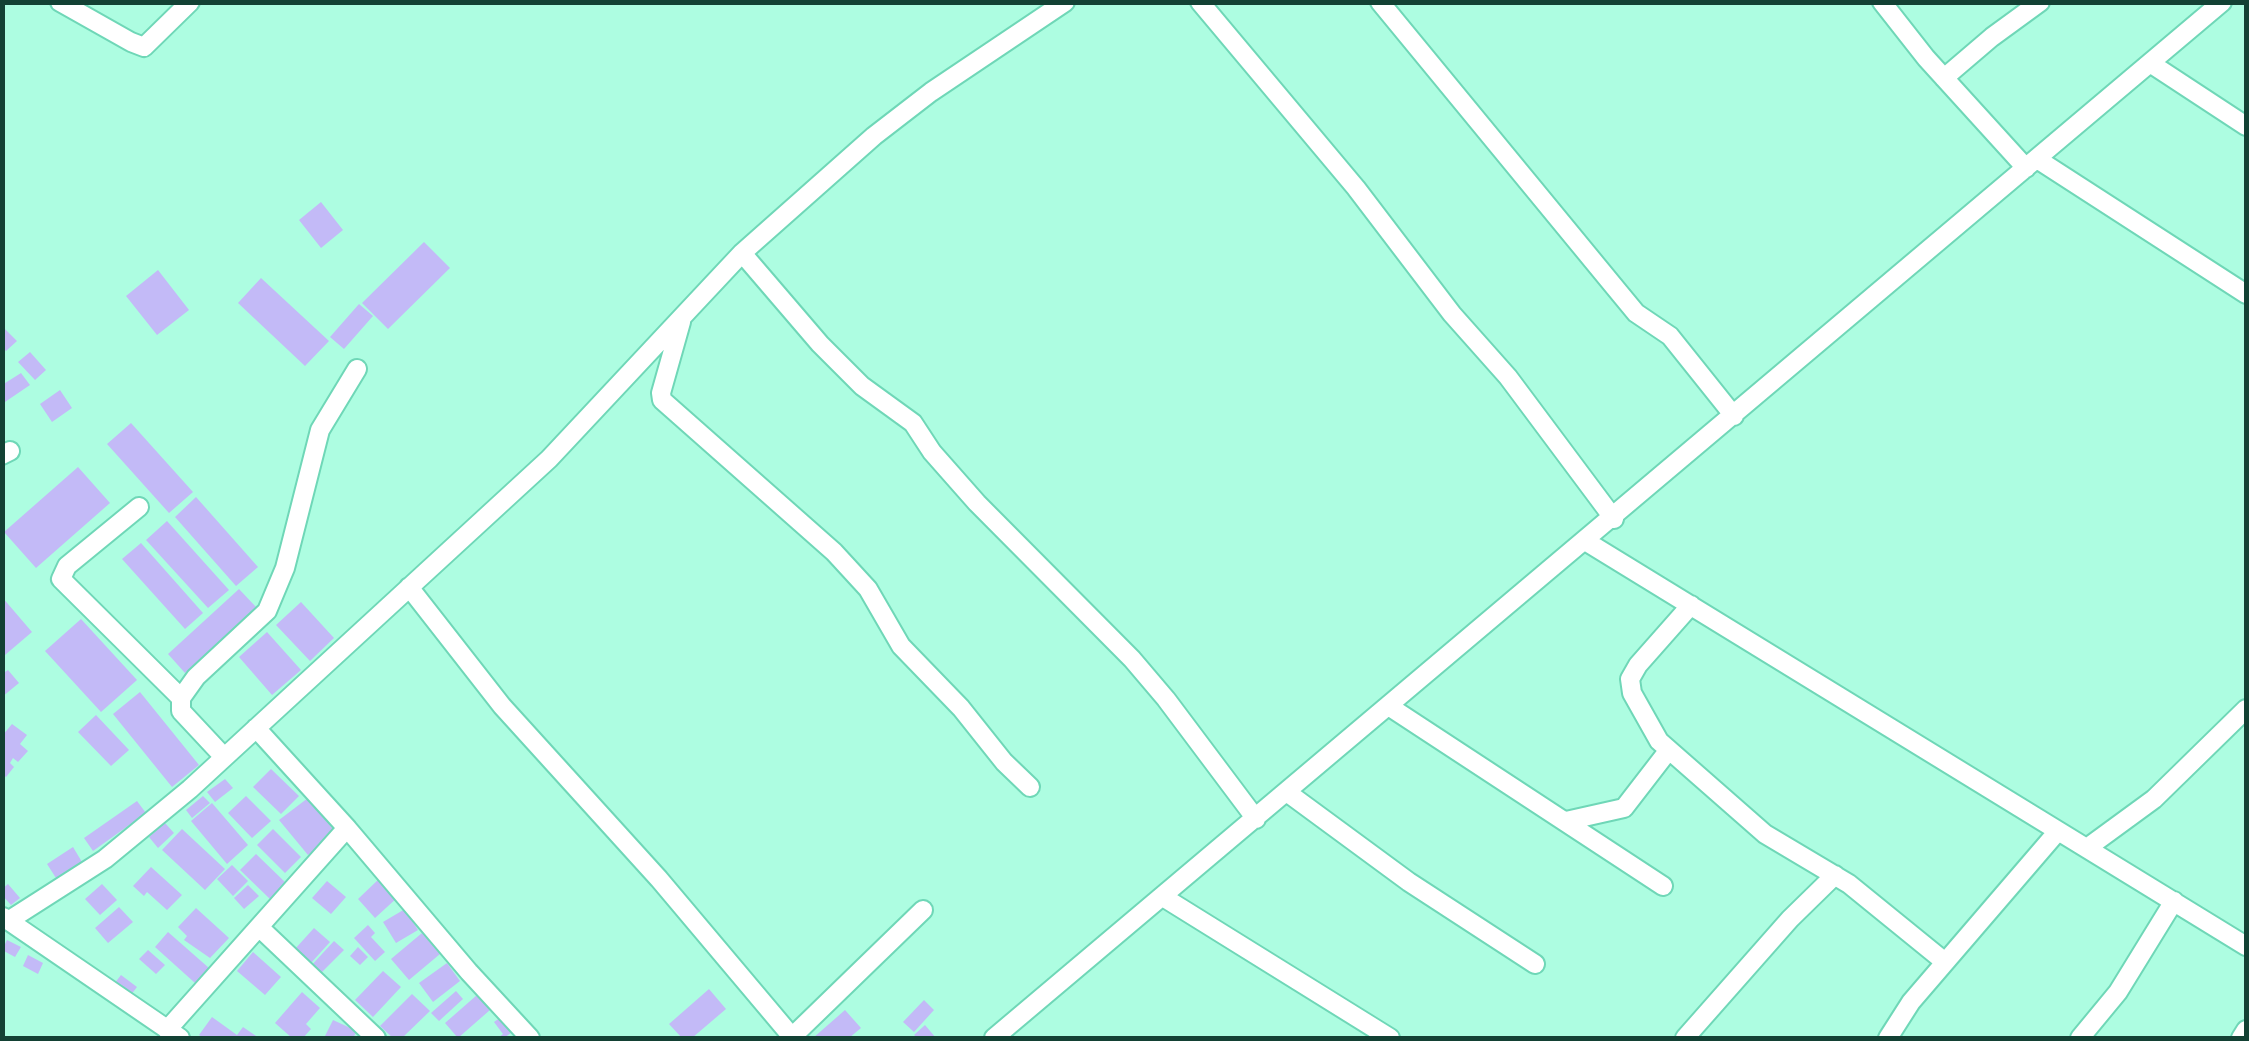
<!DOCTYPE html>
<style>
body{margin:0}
#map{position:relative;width:2249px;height:1041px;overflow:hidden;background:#adfde1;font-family:Commissioner,sans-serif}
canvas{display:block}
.frame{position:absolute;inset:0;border:5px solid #134134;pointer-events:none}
</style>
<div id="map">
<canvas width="2249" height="1041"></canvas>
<div class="frame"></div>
</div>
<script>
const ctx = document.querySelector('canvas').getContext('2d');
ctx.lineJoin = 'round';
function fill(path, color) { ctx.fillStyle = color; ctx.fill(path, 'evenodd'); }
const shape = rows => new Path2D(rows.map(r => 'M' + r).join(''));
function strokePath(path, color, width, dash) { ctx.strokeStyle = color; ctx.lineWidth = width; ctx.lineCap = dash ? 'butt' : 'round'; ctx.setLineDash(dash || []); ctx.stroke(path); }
fill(shape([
 [321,202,343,230,321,248,299,220],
 [424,242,450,268,388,329,362,303],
 [158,270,189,310,157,335,126,296],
 [261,278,329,341,305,366,238,303],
 [359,304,373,316,344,349,330,337],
 [2,326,17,341,6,351,2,347],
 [30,352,46,370,35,380,18,362],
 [21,373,30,385,2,404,2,385],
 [60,390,72,408,52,422,40,404],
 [131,423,193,492,169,513,107,444],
 [78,467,110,503,36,568,4,532],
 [196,497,258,567,236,586,175,517],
 [167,521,229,590,208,608,146,540],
 [141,543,203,613,185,629,122,559],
 [239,589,256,607,185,673,168,654],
 [2,597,32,632,5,655,2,652],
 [301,602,334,638,310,661,276,625],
 [81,619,137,680,101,712,45,651],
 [267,632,301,670,272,695,239,657],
 [8,670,19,683,2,697,2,674],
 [140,692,199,765,172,787,113,714],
 [96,715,129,750,111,766,78,732],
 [12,724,27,735,20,744,28,751,18,762,13,758,10,763,14,767,6,777,2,774,2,736],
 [271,769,299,796,281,814,253,787],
 [225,779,233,788,215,802,207,792],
 [203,796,210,803,192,818,186,810],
 [246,796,271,821,252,838,228,813],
 [308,798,336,833,308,855,279,820],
 [137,801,146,813,93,851,84,838],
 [212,803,248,845,227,864,191,821],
 [165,823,174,833,158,848,149,837],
 [182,829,225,869,205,890,162,850],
 [273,829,301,857,285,873,257,845],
 [73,847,82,862,56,878,47,864],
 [256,854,286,883,270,899,240,870],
 [232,865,248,881,233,896,217,879],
 [151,867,182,895,167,910,147,892,144,896,133,886],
 [380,878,398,897,375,918,358,899],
 [327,881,346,897,331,914,312,898],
 [8,884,20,898,11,905,2,895,2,889],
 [102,884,117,900,100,915,85,899],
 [248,885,259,896,244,909,234,898],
 [119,907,133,922,108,943,95,928],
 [196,908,229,938,210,958,184,940,187,936,178,927],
 [405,909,418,930,396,943,383,922],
 [368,925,375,933,371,937,385,952,375,961,354,938],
 [314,928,330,942,311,963,295,949],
 [168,932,209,968,195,983,155,947],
 [422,933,440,954,409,980,391,959],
 [7,940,21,947,15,957,2,950],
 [334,941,344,950,318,976,309,968],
 [358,947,368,957,360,965,350,956],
 [148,950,165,965,156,974,139,959],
 [253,952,281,977,265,995,237,971],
 [28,955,43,963,38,974,23,966],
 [447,963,460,981,433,1002,419,983],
 [383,971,401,987,373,1017,355,1000],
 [121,975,137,987,130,996,114,984],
 [709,989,726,1009,692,1038,682,1038,669,1024],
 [456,991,463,999,439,1021,431,1013],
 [302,992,320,1008,306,1024,311,1029,303,1038,292,1038,275,1023],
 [412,994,430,1011,402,1038,393,1038,380,1026],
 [477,995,490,1010,458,1038,445,1023],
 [924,1000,934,1010,914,1032,903,1022],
 [845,1010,861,1028,849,1038,813,1038],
 [504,1015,515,1030,504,1038,498,1038,503,1034,494,1022],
 [212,1017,237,1035,243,1027,259,1038,204,1038,199,1035],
 [333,1020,357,1031,353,1038,324,1038],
 [925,1025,936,1038,918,1038,914,1035]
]), '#c3baf7');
const minor = shape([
 [60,2,131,42,144,47,190,2],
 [1200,2,1356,188,1452,314,1508,377,1614,519],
 [1380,2,1617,290,1636,313,1670,336,1734,416],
 [1882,2,1926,58,2026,168],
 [2150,63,2246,126],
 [1944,78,1992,37,2040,2],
 [2037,159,2246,294],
 [742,253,820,344,862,386,913,423,932,452,977,503,1132,659,1166,699,1256,819],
 [681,322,661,393,662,400,834,552,868,589,901,646,961,708,1004,762,1030,787],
 [2,455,10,451],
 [139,507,67,566,61,579,181,698],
 [1587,542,2246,946],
 [409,587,502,706,659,879,793,1038],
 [1691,605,1638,665,1630,679,1632,693,1659,741,1765,834,1849,884,1945,962],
 [1390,707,1663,886],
 [256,728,347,828,469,972,530,1038],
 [224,757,181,711,181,698,196,677,267,611,285,568,320,430,357,369],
 [1288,793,1409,882,1535,964],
 [1566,821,1624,808,1668,751],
 [2087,848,2154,799,2246,709],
 [1163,897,1390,1038],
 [3,917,180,1038],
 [8,921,105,859,190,789,549,459,742,253,874,136,931,92,1065,2],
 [260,928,376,1038],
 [167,1030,347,828],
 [792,1037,923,910],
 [994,1038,2222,2],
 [1685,1038,1790,919,1835,875],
 [1888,1038,1911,1002,2058,831],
 [2080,1038,2118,992,2174,901],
 [2241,1038,2246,1030]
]);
strokePath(minor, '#6fd7b7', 22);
strokePath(minor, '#fff', 18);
</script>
